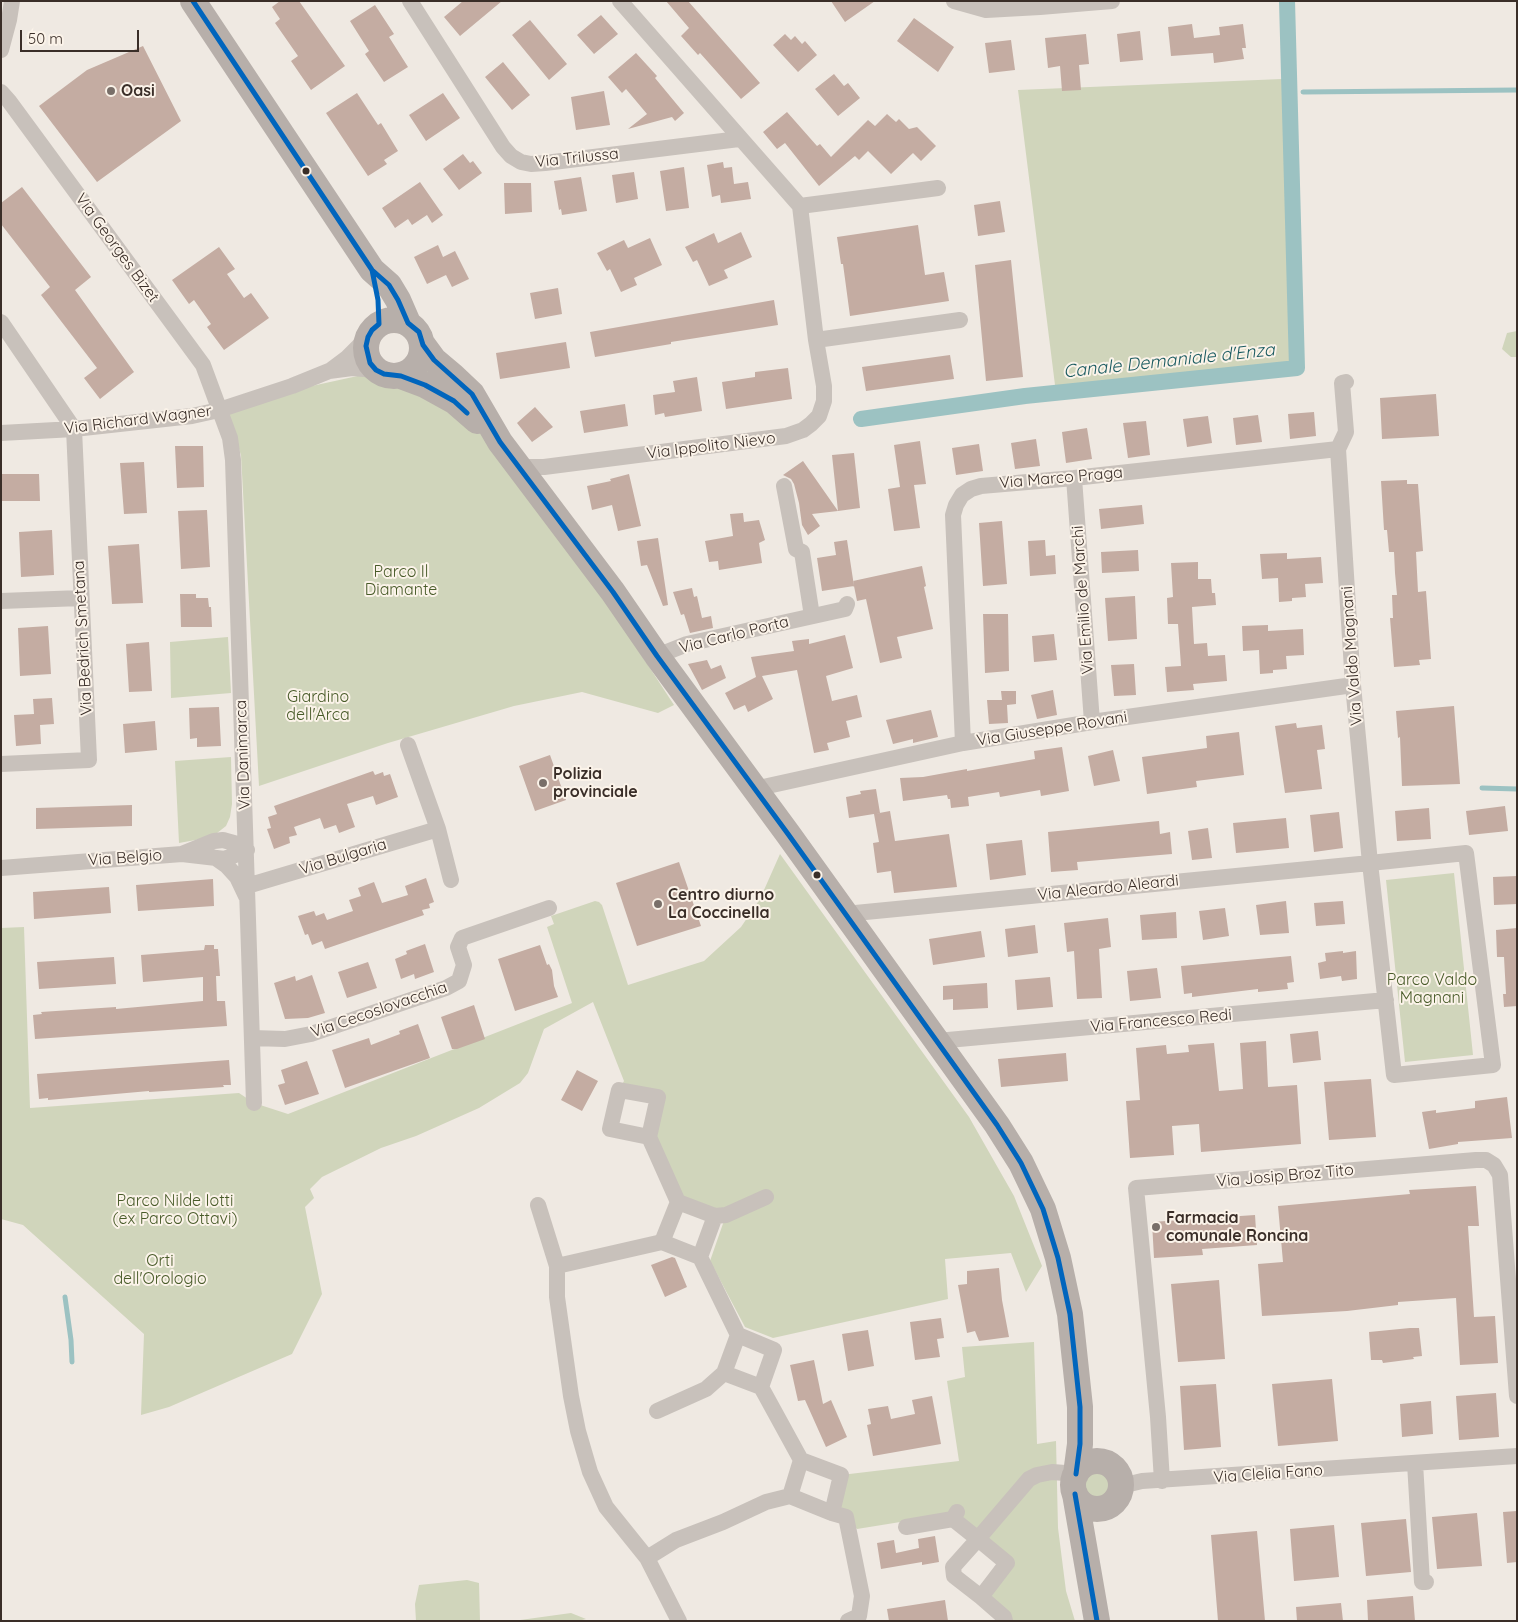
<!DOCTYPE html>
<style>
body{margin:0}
#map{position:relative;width:1518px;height:1622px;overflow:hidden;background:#efe9e2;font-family:Quicksand,sans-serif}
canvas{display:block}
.frame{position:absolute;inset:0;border:2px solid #3a2e28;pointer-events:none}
.scale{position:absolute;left:20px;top:30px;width:119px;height:22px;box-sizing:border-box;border:2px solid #3a2e28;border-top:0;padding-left:6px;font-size:15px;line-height:18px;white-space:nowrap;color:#3a2e28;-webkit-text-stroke:4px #fbf3e9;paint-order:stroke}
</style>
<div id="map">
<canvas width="1518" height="1622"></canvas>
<div class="frame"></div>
<div class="scale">50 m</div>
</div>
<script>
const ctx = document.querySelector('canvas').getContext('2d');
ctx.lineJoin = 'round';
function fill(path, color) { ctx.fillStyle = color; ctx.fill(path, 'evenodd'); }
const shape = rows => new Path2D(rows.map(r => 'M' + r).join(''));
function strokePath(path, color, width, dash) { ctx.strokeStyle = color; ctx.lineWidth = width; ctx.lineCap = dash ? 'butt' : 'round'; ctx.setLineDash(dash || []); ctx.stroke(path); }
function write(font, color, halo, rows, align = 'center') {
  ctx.font = font + ' Quicksand,sans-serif'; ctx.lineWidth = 4; ctx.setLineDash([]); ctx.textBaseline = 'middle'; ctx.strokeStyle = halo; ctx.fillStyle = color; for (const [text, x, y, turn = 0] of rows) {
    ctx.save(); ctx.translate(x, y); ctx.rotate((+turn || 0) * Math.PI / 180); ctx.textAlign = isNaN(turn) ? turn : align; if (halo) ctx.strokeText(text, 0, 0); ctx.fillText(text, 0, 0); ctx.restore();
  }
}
fill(shape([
 [1283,62,1295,72,1297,112,1289,121,1297,368,1056,393,1018,90,1282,79],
 [1517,331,1517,357,1511,357,1502,349,1507,333],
 [426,361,599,590,674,705,658,713,582,692,514,706,388,743,259,786,241,455,227,413,289,391],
 [228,637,231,693,171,698,170,642],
 [231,757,232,804,230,817,226,826,212,837,179,843,175,761],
 [780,854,969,1117,1014,1196,1042,1266,1026,1292,1011,1253,945,1259,948,1299,773,1338,745,1327,710,1261,726,1215,678,1202,649,1137,658,1097,619,1090,624,1081,593,1002,544,1029,528,1073,520,1083,479,1108,416,1136,381,1148,322,1177,310,1189,314,1198,305,1207,322,1294,292,1354,169,1407,141,1415,144,1334,23,1225,1,1219,1,928,24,927,30,1108,239,1093,254,1103,288,1114,572,1003,547,927,554,924,551,916,595,901,599,902,602,905,628,985,704,961,741,927,760,899],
 [1454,873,1473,1055,1405,1062,1386,880],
 [1034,1342,1037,1444,1056,1441,1058,1528,1066,1591,1075,1621,1005,1621,981,1597,1006,1563,956,1513,857,1529,846,1517,832,1513,841,1475,959,1461,947,1381,965,1377,962,1347],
 [1093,1469,1099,1470,1105,1474,1109,1481,1109,1489,1107,1496,1100,1502,1094,1501,1086,1497,1082,1483,1088,1472],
 [467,1580,479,1583,480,1621,416,1621,415,1604,419,1585],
 [571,1613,586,1619,578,1621,513,1621]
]), '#d0d5bb');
strokePath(shape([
 [1303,92,1517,90],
 [1482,788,1517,789],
 [65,1297,71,1340,72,1362]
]), '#9cc2c2', 5);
strokePath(shape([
 [861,419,1025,396,1297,368,1287,1]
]), '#9cc2c2', 16);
fill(shape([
 [280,1,299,1,345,66,311,90,291,61,298,56,275,23,280,19,272,7],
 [463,1,502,1,460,36,444,17],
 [666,1,688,1,760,83,741,99,700,53,698,55,681,36,689,28],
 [831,1,875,1,845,22],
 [375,5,394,34,389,37,408,67,384,82,365,54,369,51,350,21],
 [601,15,618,34,594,54,577,35],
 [914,18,954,47,938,72,897,41],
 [530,20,567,64,549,80,512,35],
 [1192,24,1194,38,1220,35,1219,27,1243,24,1246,48,1242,48,1244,59,1214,63,1213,53,1171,56,1168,27],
 [1140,31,1143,60,1120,62,1117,34],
 [785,34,791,40,795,36,802,44,805,41,817,55,798,72,773,45],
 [1086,34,1089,64,1079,65,1081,90,1062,91,1060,66,1048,68,1045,38],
 [1011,40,1015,70,989,73,985,43],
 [143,46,181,121,97,182,39,106,87,70],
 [636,53,657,76,655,78,684,113,675,121,672,117,628,129,647,114,626,89,622,93,608,77],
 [503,62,530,95,512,110,485,77],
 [834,74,844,86,848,83,860,98,838,116,815,89],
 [604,91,610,125,576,130,571,97],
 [357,93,378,125,381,123,398,151,384,160,387,164,368,176,326,113],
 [443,93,460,118,426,141,409,115],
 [787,112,817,146,820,144,831,157,868,120,875,126,887,114,896,122,899,119,909,129,917,127,936,146,921,161,913,153,891,174,868,151,859,160,855,156,819,186,785,143,777,149,763,132],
 [463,154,470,163,473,161,482,173,459,190,443,169],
 [723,162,724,168,732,167,734,184,748,182,751,199,721,203,720,195,712,197,707,165],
 [684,167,689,208,666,211,660,171],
 [634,172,638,199,616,203,612,175],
 [581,177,587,211,562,215,561,209,559,210,554,181],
 [420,182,443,215,432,223,427,215,412,225,408,219,395,228,382,208],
 [504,183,531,183,532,212,505,214],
 [22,187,91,277,75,290,134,372,100,399,84,378,97,368,41,295,50,287,1,224,1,203],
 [1000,201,1005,232,978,236,974,205],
 [918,225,925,275,944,272,949,301,850,316,843,264,841,264,837,237],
 [741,232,752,257,724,270,728,278,709,286,697,260,693,262,685,247,714,233,718,243],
 [650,238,662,265,634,278,637,285,621,292,610,269,607,271,597,253,624,240,628,248],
 [438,245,443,257,455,251,469,279,452,287,446,275,427,284,414,257],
 [219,247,235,269,227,274,244,298,251,293,269,318,224,350,207,327,211,324,194,300,189,304,172,280],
 [1011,260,1023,377,986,381,975,265],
 [558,288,562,314,535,319,530,293],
 [774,300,778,325,671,342,671,344,595,357,590,332],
 [566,342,570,368,500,379,496,353],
 [950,355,954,379,866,391,862,367],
 [788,368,792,399,726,409,722,382,755,377,755,372],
 [697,377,702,411,665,417,664,413,655,415,653,395,675,392,673,381],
 [1436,394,1439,436,1382,439,1380,398],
 [625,404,628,426,584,433,580,411],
 [535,407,553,427,532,442,517,423],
 [1314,412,1316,436,1290,439,1288,414],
 [1258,415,1262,442,1236,445,1233,418],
 [1208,416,1212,443,1187,447,1183,419],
 [1146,421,1150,455,1128,458,1123,423],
 [1087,428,1092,459,1066,463,1062,432],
 [1036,439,1040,466,1015,469,1011,443],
 [920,441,926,484,914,485,920,528,894,531,888,489,900,487,894,445],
 [979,444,983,471,956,475,952,448],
 [175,446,203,446,204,487,177,488],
 [854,453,860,508,838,511,832,455],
 [803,461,838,511,812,514,820,526,808,535,802,525,799,503,794,484,791,479,783,475],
 [144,462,147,513,124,514,120,463],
 [1,474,39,474,40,501,1,501],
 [629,474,641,526,618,531,612,505,592,510,587,486,611,481,610,479],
 [1407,480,1407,484,1418,484,1423,551,1416,552,1418,592,1426,591,1431,659,1419,660,1420,665,1394,667,1390,618,1393,618,1392,595,1397,595,1395,573,1394,552,1389,552,1387,530,1384,530,1381,481],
 [1142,505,1144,524,1101,529,1099,509],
 [207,510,210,567,181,569,178,511],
 [743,513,744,522,759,520,765,540,759,543,762,563,719,570,718,561,709,562,705,541,733,536,730,514],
 [1002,521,1007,584,983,586,979,523],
 [52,530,54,575,21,577,19,532],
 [658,538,668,605,663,606,647,565,641,566,637,541],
 [847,540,854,586,822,591,817,558,836,555,834,542],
 [1045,540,1046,556,1055,555,1056,574,1030,576,1028,541],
 [139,544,143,603,112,604,108,546],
 [1138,550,1139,571,1102,573,1101,552],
 [1287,553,1287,559,1321,557,1323,583,1305,584,1306,597,1292,598,1292,601,1279,602,1278,578,1262,579,1260,554],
 [1198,562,1198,579,1211,579,1212,593,1215,593,1216,605,1192,607,1194,644,1207,643,1208,656,1225,655,1227,681,1193,684,1194,690,1167,692,1165,667,1181,666,1178,624,1168,624,1167,598,1173,597,1171,563],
 [922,566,926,586,924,587,933,629,897,637,902,658,880,663,866,599,857,601,853,581],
 [692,588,694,597,697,596,702,618,711,616,713,628,690,633,684,614,681,615,673,592],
 [180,594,196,594,196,598,208,598,209,607,211,607,212,627,181,627],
 [1135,596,1137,639,1108,641,1105,598],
 [983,614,1008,614,1009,671,985,673],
 [1268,625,1268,631,1303,629,1304,655,1286,656,1287,669,1273,670,1273,673,1260,674,1259,650,1243,651,1242,626],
 [48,626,51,674,20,676,18,628],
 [1054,634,1057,660,1034,662,1032,636],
 [845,635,853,668,826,676,832,701,857,695,862,717,846,721,850,737,827,743,829,750,814,753,797,670,762,676,773,699,748,712,745,705,734,710,725,693,756,677,751,657,794,651,792,641,809,639,809,644],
 [149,642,152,691,129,692,126,644],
 [707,660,711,669,721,665,726,678,702,690,688,664],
 [1134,664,1136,695,1114,696,1111,665],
 [1053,690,1057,715,1037,719,1031,695],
 [1001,691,1016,691,1016,704,1007,705,1008,723,989,724,987,700,1002,700],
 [52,698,54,724,40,725,41,744,16,746,14,715,34,714,33,699],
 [1454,706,1460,784,1402,786,1400,737,1398,738,1396,711],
 [219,707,221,746,197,747,197,738,190,739,189,708],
 [931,710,938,737,913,743,913,739,893,744,886,720],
 [155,721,157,750,125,753,123,724],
 [1296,723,1297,728,1322,725,1325,749,1317,750,1322,789,1285,793,1275,726],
 [1239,732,1244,775,1196,781,1197,787,1147,794,1142,757,1207,748,1206,736],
 [1062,747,1069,791,1041,796,1040,790,1000,797,999,792,968,797,969,806,951,808,950,799,948,799,947,795,903,801,900,778,923,777,967,769,967,771,1035,759,1034,751],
 [1113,750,1120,781,1094,786,1088,756],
 [550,755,566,800,535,811,519,766],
 [373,771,375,775,383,772,384,776,390,774,398,797,376,805,373,796,347,804,355,827,339,833,336,825,324,829,320,818,294,827,297,835,289,837,290,843,274,849,267,829,271,828,268,817,277,814,274,806],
 [876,789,880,813,849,818,846,797,861,794,860,791],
 [132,805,132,826,36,829,36,808],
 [1505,806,1508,831,1469,835,1466,811],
 [1429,808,1431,839,1397,841,1395,811],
 [890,811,895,841,949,834,957,887,894,893,891,871,877,873,873,843,879,842,874,814],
 [1339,812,1343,848,1314,852,1310,815],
 [1286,818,1289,848,1236,853,1233,823],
 [1159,821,1160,834,1170,832,1172,854,1077,862,1078,870,1051,872,1048,832],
 [1208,828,1212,858,1192,860,1188,831],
 [1022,840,1026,875,990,880,986,844],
 [679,862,701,926,637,946,616,883],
 [1517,876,1517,904,1494,905,1493,877],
 [426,878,434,902,429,904,430,908,422,910,424,915,325,949,322,941,312,945,308,934,305,935,298,916,314,911,316,916,324,913,327,920,353,911,349,900,361,896,358,888,374,882,382,903,408,895,405,886],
 [213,879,214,906,138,911,136,885],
 [109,887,111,913,34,919,33,892],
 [1286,901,1289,933,1260,935,1256,905],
 [1343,901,1345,924,1316,926,1314,903],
 [1225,908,1229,936,1203,940,1199,911],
 [1176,912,1177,938,1142,940,1140,915],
 [1108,918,1111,947,1099,949,1102,998,1077,999,1074,951,1067,952,1064,923],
 [1035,925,1038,953,1008,957,1005,929],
 [1517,928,1517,1006,1504,1007,1503,994,1506,994,1504,957,1497,957,1496,930],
 [981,931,985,957,933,965,929,939],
 [425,944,434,972,415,979,414,974,401,979,395,959,407,954,406,951],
 [205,945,214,945,214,949,218,949,220,976,216,976,217,1001,225,1001,227,1026,35,1039,33,1015,42,1014,41,1012,116,1007,116,1009,203,1001,203,977,143,982,141,955,204,950],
 [540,945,547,965,549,964,552,970,554,986,558,997,515,1011,498,959],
 [1343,951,1343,953,1356,951,1357,979,1342,981,1341,976,1320,979,1318,963,1326,961,1325,953],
 [1291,956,1294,982,1287,983,1288,989,1258,992,1258,989,1192,997,1192,993,1184,994,1181,966],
 [114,957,116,984,39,989,37,962],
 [368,962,377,988,347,998,338,972],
 [1157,968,1161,998,1130,1001,1127,971],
 [312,975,325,1013,308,1018,285,1019,274,983,295,976,296,981],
 [1050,977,1053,1007,1017,1010,1015,980],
 [987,983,988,1008,953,1010,953,999,943,1000,943,986],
 [474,1005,485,1039,457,1049,452,1049,441,1017],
 [418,1024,430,1058,345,1088,332,1050,369,1038,371,1045,400,1034,399,1031],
 [1318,1031,1321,1060,1293,1063,1290,1034],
 [1266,1041,1268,1087,1297,1085,1301,1144,1201,1152,1199,1124,1172,1126,1174,1155,1130,1158,1126,1101,1140,1100,1136,1048,1166,1045,1167,1054,1189,1052,1188,1045,1214,1043,1219,1091,1243,1089,1240,1043],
 [1066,1053,1068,1081,1001,1087,998,1059],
 [229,1060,231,1085,223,1085,224,1087,149,1092,149,1091,48,1100,48,1098,39,1099,37,1074],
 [307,1061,319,1094,285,1105,278,1085,285,1083,281,1070],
 [577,1070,598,1081,582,1111,561,1100],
 [1371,1079,1376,1137,1329,1140,1324,1082],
 [1507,1097,1512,1138,1458,1142,1458,1144,1429,1149,1422,1112,1436,1110,1436,1113,1475,1108,1475,1101],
 [1476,1186,1479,1226,1468,1226,1474,1317,1495,1316,1498,1363,1460,1365,1456,1298,1398,1302,1398,1305,1347,1311,1262,1316,1258,1264,1283,1262,1278,1206,1410,1194,1409,1190],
 [1255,1215,1257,1245,1202,1249,1203,1255,1154,1258,1152,1222],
 [672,1257,675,1258,687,1287,665,1297,651,1265],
 [999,1268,1002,1300,1009,1337,979,1341,975,1331,967,1333,958,1285,967,1284,967,1271],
 [1219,1280,1225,1359,1178,1362,1171,1284],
 [941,1318,944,1338,937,1339,940,1357,915,1360,910,1322],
 [1410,1328,1419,1328,1422,1356,1413,1357,1414,1359,1383,1363,1382,1360,1371,1360,1369,1332],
 [868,1330,874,1366,848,1371,842,1334],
 [814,1360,823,1404,831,1400,847,1437,826,1447,805,1400,798,1401,790,1365],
 [1332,1379,1338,1441,1278,1446,1272,1384],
 [1216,1384,1221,1447,1184,1450,1180,1386],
 [1496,1393,1499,1437,1459,1440,1456,1396],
 [932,1396,941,1444,873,1456,867,1425,871,1424,868,1409,888,1406,891,1419,915,1414,912,1400],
 [1431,1401,1433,1434,1402,1437,1400,1404],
 [1517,1511,1517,1562,1507,1563,1503,1512],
 [1477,1513,1482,1566,1437,1569,1432,1517],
 [1406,1519,1411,1572,1366,1576,1361,1523],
 [1334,1525,1339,1577,1294,1581,1290,1529],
 [1257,1531,1265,1621,1218,1621,1211,1535],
 [935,1536,939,1562,922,1565,922,1562,881,1569,877,1543,894,1540,896,1553,919,1548,918,1539],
 [1413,1596,1415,1621,1368,1621,1367,1600],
 [945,1600,948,1621,889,1621,887,1609],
 [1341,1603,1343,1621,1297,1621,1296,1607]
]), '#c4aca2');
strokePath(shape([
 [410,1,503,147,511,156,521,162,531,164,545,163,739,139],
 [954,1,986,10,1040,7,1112,1],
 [1,50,9,20,12,1],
 [1,92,9,101,203,365,230,438,233,460,254,1103],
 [800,206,938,188],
 [1,322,74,429,89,760,1,764],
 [816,340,960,320],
 [331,370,347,358,368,337],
 [1,433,74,429,192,416,219,410,292,386,329,371,352,368,376,370],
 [520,467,544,467,786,436,803,430,811,424,819,416,824,401,824,386,816,340,800,206,620,1],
 [1074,478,1092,722],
 [784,486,796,549,802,552,812,616],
 [1,601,81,598],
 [657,656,687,644,845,609,847,604],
 [963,743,953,515,956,505,962,495,971,489,981,486,1074,478,1338,449,1346,432,1342,383,1346,382],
 [408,745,438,829],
 [754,789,963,743,1092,722,1353,685],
 [217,859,227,866,237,877,246,896],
 [1,868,182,854,225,859,247,850,241,845,223,840,214,841,182,854],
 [247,886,438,829,451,880],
 [845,914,1370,863,1394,1075,1493,1065,1466,853,1370,863,1353,685,1338,449],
 [252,1038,285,1039,311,1034,446,988,459,981,464,965,458,947,462,938,549,908],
 [937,1041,1386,1000],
 [649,1137,658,1097,619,1090,610,1129,649,1137,678,1202,662,1242,700,1257,738,1335,724,1373,761,1387,801,1460,790,1496],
 [678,1202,715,1216,700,1257],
 [538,1205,557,1266,557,1297,571,1396,578,1431,590,1472,606,1507,647,1558,679,1621],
 [715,1216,726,1215,766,1197],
 [557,1266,662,1242],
 [738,1335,774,1350,761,1387],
 [657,1411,706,1389,724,1373],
 [801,1460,841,1475,832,1513],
 [1415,1463,1422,1582,1426,1582],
 [1162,1481,1158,1417,1136,1188,1476,1160,1486,1160,1494,1165,1500,1175,1517,1396],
 [1121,1486,1142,1481,1517,1456],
 [957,1512,953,1519,978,1539,1007,1563,981,1597,954,1576,953,1567,978,1539,982,1534,1029,1479,1037,1475,1052,1472,1065,1473,1074,1477],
 [906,1527,953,1519],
 [647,1558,676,1540,723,1522,766,1502,790,1496,832,1513,846,1517,862,1596,859,1616,848,1621],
 [981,1597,1004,1617,1005,1621]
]), '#c8c1bb', 16);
strokePath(shape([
 [193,1,372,270,389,285,398,300,408,323],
 '366 348a28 28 0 1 1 56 0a28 28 0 1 1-56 0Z',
 [423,345,434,360,453,376,472,394,500,442,613,592,657,656,788,834,997,1125,1021,1163,1043,1209,1058,1258,1070,1314,1080,1407,1080,1444,1076,1474],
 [401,376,425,385,454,401,477,421],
 '1073 1485a24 24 0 1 1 48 0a24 24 0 1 1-48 0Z',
 [1075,1494,1097,1621]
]), '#b7afaa', 26);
strokePath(shape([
 [193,1,372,270,389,285,398,300,408,323,419,332,423,345,434,360,472,394,500,442,613,592,657,656,788,834,997,1125,1021,1163,1043,1209,1058,1258,1070,1314,1080,1407,1080,1444,1076,1474],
 [372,270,378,300,379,324,372,330,368,337,366,346,370,363,376,370,384,374,401,376,425,385,454,401,467,413],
 [1075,1494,1097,1621]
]), '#0065bd', 5);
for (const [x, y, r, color] of [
 [111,91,5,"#796f69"],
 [306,171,4.5,"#3a2e28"],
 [543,783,5,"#796f69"],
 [817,875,4.5,"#3a2e28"],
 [658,904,5,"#796f69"],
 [1156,1227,5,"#796f69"]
]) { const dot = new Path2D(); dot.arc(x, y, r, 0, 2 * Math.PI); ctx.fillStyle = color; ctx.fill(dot); strokePath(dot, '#fbf3e9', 2); }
write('bold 16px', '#3a2e28', '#fbf3e9', [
 ["Oasi",121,91],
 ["Polizia",553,774],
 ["provinciale",553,792],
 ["Centro diurno",668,895],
 ["La Coccinella",668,913],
 ["Farmacia",1166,1218],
 ["comunale Roncina",1166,1236]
], 'left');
write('16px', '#3a2e28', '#fbf3e9', [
 ["Via Trilussa",577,158,-6],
 ["Via Georges Bizet",117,248,54],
 ["Via Richard Wagner",138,420,-7],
 ["Via Ippolito Nievo",711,446,-7],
 ["Via Marco Praga",1061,478,-5],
 ["Via Emilio de Marchi",1083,600,-94],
 ["Via Carlo Porta",734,635,-14],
 ["Via Bedrich Smetana",83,638,-93],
 ["Via Valdo Magnani",1352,656,-94],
 ["Via Giuseppe Rovani",1052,729,-9],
 ["Via Danimarca",243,755,-92],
 ["Via Bulgaria",343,857,-17],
 ["Via Belgio",125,858,-4],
 ["Via Aleardo Aleardi",1108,888,-6],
 ["Via Cecoslovacchia",379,1010,-19],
 ["Via Francesco Redi",1161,1021,-5],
 ["Via Josip Broz Tito",1285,1176,-5],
 ["Via Clelia Fano",1268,1474,-4]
]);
write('16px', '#485b29', '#fbf3e9', [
 ["Parco Il",401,572],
 ["Diamante",401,590],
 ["Giardino",318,697],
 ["dell'Arca",318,715],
 ["Parco Valdo",1432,980],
 ["Magnani",1432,998],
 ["Parco Nilde Iotti",175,1201],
 ["(ex Parco Ottavi)",175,1219],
 ["Orti",160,1261],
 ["dell'Orologio",160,1279]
]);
write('italic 18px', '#195a60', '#fbf3e9', [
 ["Canale Demaniale d'Enza",1169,361,-6]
]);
</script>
